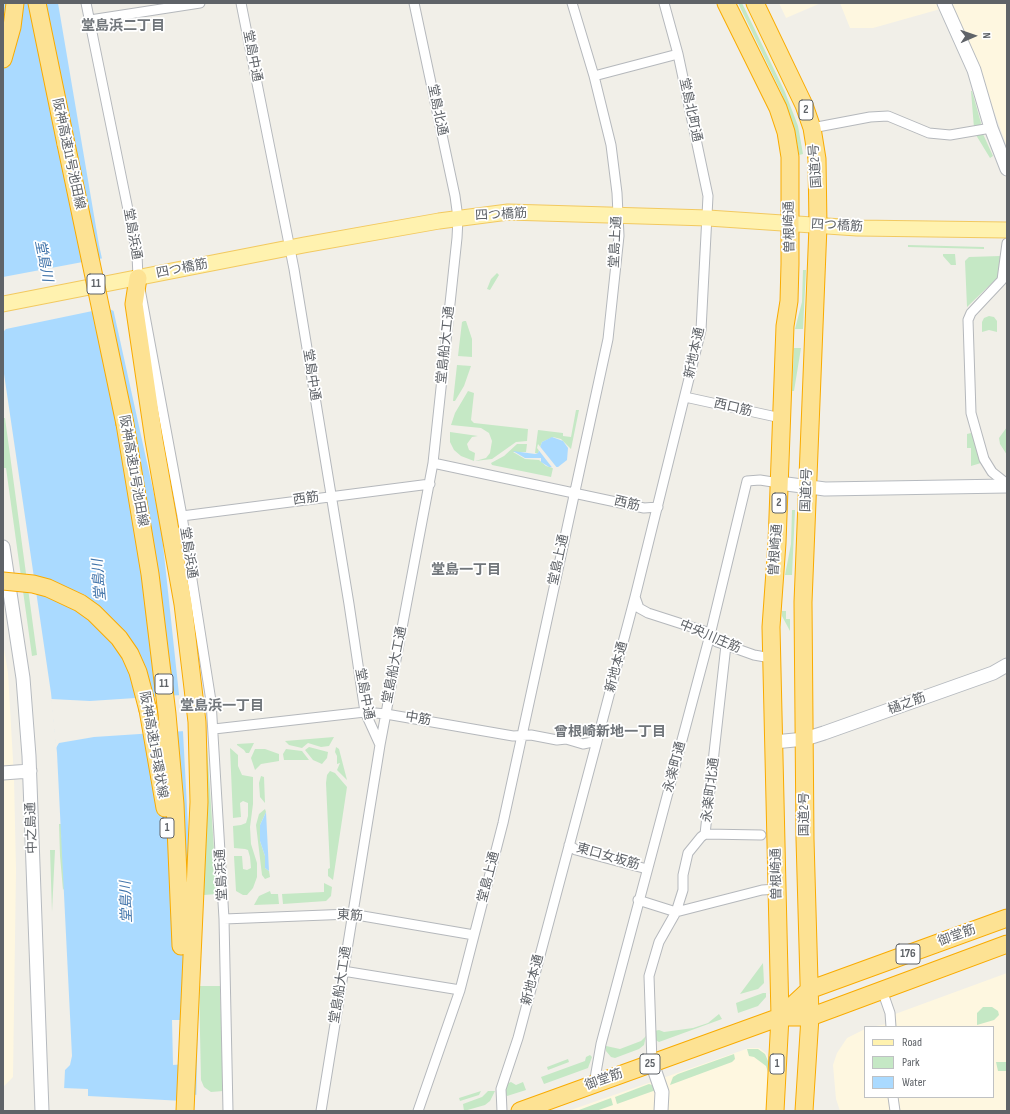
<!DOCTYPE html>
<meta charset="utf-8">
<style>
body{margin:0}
#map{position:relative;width:1010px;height:1114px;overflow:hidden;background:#f1efe8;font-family:"Sofia Sans Condensed",sans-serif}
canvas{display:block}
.frame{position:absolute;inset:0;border:4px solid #5f6368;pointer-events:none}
.legend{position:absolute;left:864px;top:1026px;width:130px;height:72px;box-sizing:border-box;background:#fff;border:1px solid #bfc1c3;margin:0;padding:5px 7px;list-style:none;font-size:12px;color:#5f6368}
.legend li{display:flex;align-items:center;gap:8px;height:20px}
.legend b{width:20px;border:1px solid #bfc1c3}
.north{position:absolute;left:954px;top:16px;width:40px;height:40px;-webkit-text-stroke:3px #fff;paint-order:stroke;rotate:88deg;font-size:11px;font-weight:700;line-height:16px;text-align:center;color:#5f6368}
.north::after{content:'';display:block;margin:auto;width:14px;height:18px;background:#5f6368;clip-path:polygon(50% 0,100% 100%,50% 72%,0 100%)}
</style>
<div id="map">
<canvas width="1010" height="1114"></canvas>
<div class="frame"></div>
<ul class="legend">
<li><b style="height:5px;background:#fff2af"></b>Road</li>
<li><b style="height:11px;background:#c5e8c5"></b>Park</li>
<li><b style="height:11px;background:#aadaff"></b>Water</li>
</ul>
<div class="north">N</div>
</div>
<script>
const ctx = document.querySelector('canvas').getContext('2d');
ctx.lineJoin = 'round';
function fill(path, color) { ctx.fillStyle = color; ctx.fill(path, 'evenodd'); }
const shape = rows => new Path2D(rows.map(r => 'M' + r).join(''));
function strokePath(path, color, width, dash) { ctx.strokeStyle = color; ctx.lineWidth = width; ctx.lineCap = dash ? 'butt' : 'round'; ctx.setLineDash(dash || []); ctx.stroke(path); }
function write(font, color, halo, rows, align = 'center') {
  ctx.font = font + ' "Sofia Sans Condensed","Noto Sans JP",sans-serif'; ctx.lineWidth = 3.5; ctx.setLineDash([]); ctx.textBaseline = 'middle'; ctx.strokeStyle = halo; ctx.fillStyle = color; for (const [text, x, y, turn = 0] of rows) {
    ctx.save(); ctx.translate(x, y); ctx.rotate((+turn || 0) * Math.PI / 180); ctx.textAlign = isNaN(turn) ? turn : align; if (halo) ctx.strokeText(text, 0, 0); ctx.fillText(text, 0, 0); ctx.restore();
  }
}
fill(shape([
 [779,3,821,3,786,18],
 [840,3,1007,3,1007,147,977,64,951,6,873,28,850,28],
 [3,643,8,673,14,778,16,870,13,1077,3,1087],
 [1007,973,1007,1111,840,1111,836,1099,833,1065,837,1053,847,1038,865,1029,865,1097,993,1097,993,1027,870,1027,887,1024,887,1017],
 [749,1048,759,1048,766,1053,769,1061,767,1111,568,1111]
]), '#fef7e0');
fill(shape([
 [738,3,742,3,785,92,798,126,803,154,799,155,794,127,782,94],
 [971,91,972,91,981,123,980,127,974,128],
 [983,134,993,156,990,158,976,135],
 [908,245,984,247,984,249,908,247],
 [943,254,955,254,956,265,951,265,943,256],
 [1000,256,999,271,997,278,967,307,965,261,969,257],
 [803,270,806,270,803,329,795,329,802,302],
 [497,273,499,275,490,290,487,289,491,279],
 [989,316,994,317,997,321,997,332,989,330,982,332,982,322,984,318],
 [464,321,466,321,472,339,472,357,458,356,462,322],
 [794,348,801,348,794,391,792,391],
 [457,365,471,366,464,386,455,401,453,401],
 [468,391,474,393,471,420,474,423,528,429,527,441,516,442,492,459,475,461,486,458,490,453,492,441,489,433,481,428,451,425,455,413],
 [576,410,579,410,571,449,561,439,553,437,542,442,538,453,535,453,538,430,563,433,563,436,571,437],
 [3,418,5,418,37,655,32,656,6,468,3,468],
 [1007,427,1007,455,1000,444,999,438],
 [450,432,478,436,472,437,467,444,469,450,475,453,474,461,461,456,454,450,450,442],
 [971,433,973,436,981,463,971,466,971,448,967,448,967,434],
 [517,444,527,444,526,452,513,452,525,459,539,460,546,466,553,468,551,477,492,465,491,463,504,456],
 [792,510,795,510,792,575,785,575,791,544],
 [782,611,786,611,786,619,790,619,790,631,782,616],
 [334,737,329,746,321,747,308,743,302,748,289,745,285,741],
 [254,743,249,753,246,753,244,750,237,745,237,744],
 [207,746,217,894,204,895,203,747],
 [309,747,328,752,327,758,322,764,313,760,305,750],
 [336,747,339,749,347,780,337,770,340,763,337,764,337,756,335,752],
 [230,748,238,755,238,766,242,775,253,777,253,804,250,827,251,844,257,863,257,877,253,888,247,895,243,895,236,891,234,856,242,856,243,869,247,870,251,868,250,857,248,850,245,849,234,848,233,826,241,825,246,823,248,816,248,803,243,801,240,803,241,817,233,818],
 [255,749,265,749,279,754,279,761,261,764,255,770,251,758],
 [286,749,302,751,309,760,284,760,283,754],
 [330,771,335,773,347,787,333,880,328,876,328,869,330,868,326,783,327,775],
 [261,776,264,777,265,803,260,797,259,783],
 [265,809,266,812,260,825,260,841,265,856,265,868,269,871,270,877,265,879,262,875,256,825,259,814],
 [59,824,61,824,65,887,63,890,60,856],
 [50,850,55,850,52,912],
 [324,883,332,887,331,896,326,901,283,904,282,894,324,892],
 [270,891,271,894,278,894,279,904,254,905,259,896],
 [763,963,764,983,758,989,740,994],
 [199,986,220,986,223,1091,211,1092,204,1087,201,1080],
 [763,993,766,993,766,997,758,1006,738,1013,736,1003],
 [983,1007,992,1007,998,1011,999,1015,994,1020,977,1025,977,1013],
 [719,1014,722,1019,659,1042,654,1039,654,1031,659,1030,664,1032,693,1028,708,1023],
 [646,1036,644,1045,639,1049,615,1058,611,1057,606,1051,606,1046,620,1049,641,1041],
 [747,1049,758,1049,765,1054,768,1061,768,1072,766,1066,754,1057,749,1056],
 [734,1054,735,1059,732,1062,670,1085,673,1077,678,1074],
 [590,1055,592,1057,588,1068,544,1084,541,1077,585,1061,586,1057],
 [568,1059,569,1062,548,1070,547,1067],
 [996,1062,1007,1062,1007,1071,998,1071],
 [511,1082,516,1085,523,1082,526,1090,507,1096,504,1093,506,1084],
 [649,1084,652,1085,656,1090,617,1104,615,1097],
 [481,1091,479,1095,460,1101,459,1098],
 [488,1091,495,1091,490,1101,485,1105,464,1111,463,1104,482,1097],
 [611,1098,613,1105,596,1111,579,1111,579,1110]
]), '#c5e8c5');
fill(shape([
 [3,3,58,3,99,245,161,526,183,732,198,1014,196,1111,63,1111,65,1070,70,1065,72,1056,57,753,51,693,3,367],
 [552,437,563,441,568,448,567,460,558,467,549,467,541,462,541,458,525,458,513,451,535,454,538,453,542,442],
 [266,812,269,871,265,868,265,856,260,841,260,825]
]), '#aadaff');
fill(shape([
 [104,258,116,312,107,308,6,329,3,332,3,277],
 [538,444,558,469,554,470,537,448],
 [181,695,185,731,94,737,59,743,56,748,51,699,90,701],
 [172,1020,185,1020,186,1064,173,1065],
 [63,1088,88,1089,88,1096,184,1101,184,1094,198,1095,198,1111,62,1111]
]), '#f1efe8');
const street = shape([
 [86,3,137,254,138,278,182,516,211,701,224,919,228,1111],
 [241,3,294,269,349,604,365,712,380,745],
 [90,20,200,3],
 [594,76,678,54],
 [812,128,870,117,888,116,929,133,950,135,991,128],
 [1007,243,1002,280,971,313,968,320,971,413,984,459,992,472,1007,484],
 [685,397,781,418],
 [433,463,644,508,658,507],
 [182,516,430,484],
 [635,597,639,608,648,613,707,632,717,642,726,645,754,655,771,658],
 [214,729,365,712,386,714,513,736,531,735,557,740,566,739,583,744,597,741],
 [705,834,761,835],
 [569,845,576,850,647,869],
 [638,900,676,912,762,890,777,889],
 [224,919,351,914,474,935],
 [343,971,460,990],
 [882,990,890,1013,891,1027],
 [652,1063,649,976,659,942,676,912,683,890,683,875,688,853,701,837,705,834,726,645],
 [594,1084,601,1044,710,635,747,481,760,480,779,483],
 [893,1097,895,1111],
 [321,1111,380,745,433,463,457,238,458,218,455,196,414,3],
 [418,1111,460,990,503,823,608,339,619,236,617,193,611,145,594,76,572,3],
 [502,1111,501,1089,518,1038,597,741,635,597,701,330,708,196,678,54,664,3]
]);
const secondary = shape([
 [944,3,974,70,991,128,1007,169],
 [779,483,825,489,1007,486],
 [3,547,23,678,29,756,42,1111],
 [774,742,805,739,824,733,993,673,1007,665],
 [3,773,30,771],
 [652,1063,662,1092,661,1111]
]);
const primary = shape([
 [3,304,304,245,439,221,508,212,708,218,857,228,1007,230]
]);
const highway = shape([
 [37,3,66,144],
 [726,3,778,108,786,132,790,157,790,264,789,301,785,326,777,543,771,627,780,1017,775,1111],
 [755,3,804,105,812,128,817,159,818,226,803,602,805,839,810,1017,804,1111],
 [3,59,12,27,15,3],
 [138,278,134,304,154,440,183,604,197,722,199,802,185,1111],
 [125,424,150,574,167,714,175,804,181,946],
 [148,710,165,808],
 [780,1017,809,990,1007,918],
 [520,1111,780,1017,810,1017,1007,944]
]);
strokePath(street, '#b5b8bc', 11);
strokePath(secondary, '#b6babf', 15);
strokePath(primary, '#f2c960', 17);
strokePath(highway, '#f9ab00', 19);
strokePath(street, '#fff', 9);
strokePath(secondary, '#fff', 13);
strokePath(primary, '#fff2af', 15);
strokePath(highway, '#fde293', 17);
const highwayBridge = shape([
 [66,144,125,424],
 [3,581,33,584,48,588,80,603,94,613,119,638,130,654,138,672,148,710]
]);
strokePath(highwayBridge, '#f9ab00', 19, []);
strokePath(highwayBridge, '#fde293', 17);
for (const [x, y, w] of [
 [806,110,14],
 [96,284,18],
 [779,503,14],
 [164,684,18],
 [167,828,14],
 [908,954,24],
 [650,1064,20],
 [777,1064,14]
]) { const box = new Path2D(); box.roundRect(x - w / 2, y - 10, w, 20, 3); ctx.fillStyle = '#fff'; ctx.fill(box); strokePath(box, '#5f6368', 1); }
write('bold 12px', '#5f6368', null, [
 ["2",806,110],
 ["11",96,284],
 ["2",779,503],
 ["11",164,684],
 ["1",167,828],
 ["176",908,954],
 ["25",650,1064],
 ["1",777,1064]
]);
write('13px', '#5f6368', '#fff', [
 ["堂島中通",252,56,79],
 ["堂島北通",437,110,78],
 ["堂島北町通",690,110,78],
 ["阪神高速11号池田線",68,154,78],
 ["国道2号",816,166,-94],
 ["四つ橋筋",501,215,-3],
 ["四つ橋筋",837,226,3],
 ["曽根崎通",790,227,-91],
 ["堂島浜通",132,234,80],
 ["堂島上通",616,242,-87],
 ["四つ橋筋",182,269,-11],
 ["堂島船大工通",446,345,-84],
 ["新地本通",695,353,-78],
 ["堂島中通",311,375,81],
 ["西口筋",733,408,13],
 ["阪神高速11号池田線",133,471,80],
 ["国道2号",807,490,-88],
 ["西筋",306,499,-8],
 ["西筋",627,504,13],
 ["曽根崎通",776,550,-86],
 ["堂島浜通",188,553,81],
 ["堂島上通",559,560,-78],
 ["中央川庄筋",710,637,23],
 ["堂島船大工通",395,665,-79],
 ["新地本通",617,667,-75],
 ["堂島中通",364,694,79],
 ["樋之筋",907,704,-20],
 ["中筋",418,719,10],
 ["阪神高速1号環状線",153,745,80],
 ["永楽町通",675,767,-75],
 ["永楽町北通",711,790,-83],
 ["国道2号",805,814,-90],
 ["中之島通",32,828,-92],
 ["東口女坂筋",608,857,16],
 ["曽根崎通",777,874,-91],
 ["堂島浜通",222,875,-93],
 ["堂島上通",489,877,-76],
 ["東筋",350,916,3],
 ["御堂筋",957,936,-20],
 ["新地本通",533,980,-75],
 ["堂島船大工通",341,985,-81],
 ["御堂筋",604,1080,-20]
]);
write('bold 14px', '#70757a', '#fff', [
 ["堂島浜二丁目",123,26],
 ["堂島一丁目",466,570],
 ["堂島浜一丁目",222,706],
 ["曾根崎新地一丁目",610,732]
]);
write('italic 14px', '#4174aa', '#fff', [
 ["堂島川",43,261,79],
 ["堂島川",100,580,-95],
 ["堂島川",127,902,-92]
]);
</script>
